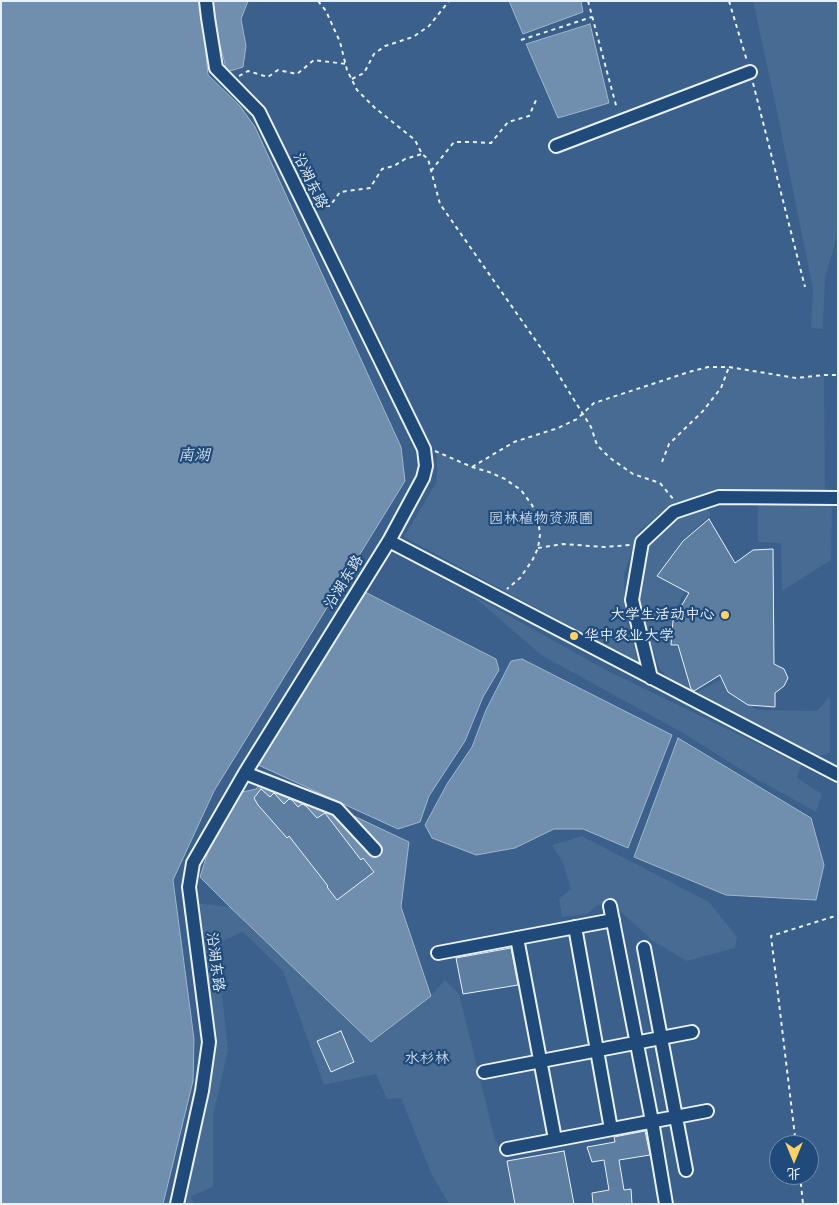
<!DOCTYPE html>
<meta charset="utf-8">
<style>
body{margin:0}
#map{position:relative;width:839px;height:1205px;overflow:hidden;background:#2b5482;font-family:"Playpen Sans","LXGW WenKai TC",sans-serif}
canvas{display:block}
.frame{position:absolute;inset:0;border:2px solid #e8f1f8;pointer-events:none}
.north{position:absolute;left:769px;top:1135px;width:50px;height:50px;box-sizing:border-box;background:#1f4a7a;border:1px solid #6f8dac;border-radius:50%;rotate:180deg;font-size:14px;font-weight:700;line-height:20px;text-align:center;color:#e8f1f8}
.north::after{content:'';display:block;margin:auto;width:18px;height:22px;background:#ffd166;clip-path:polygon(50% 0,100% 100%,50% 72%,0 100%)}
</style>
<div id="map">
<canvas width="839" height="1205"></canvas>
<div class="frame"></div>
<div class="north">北</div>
</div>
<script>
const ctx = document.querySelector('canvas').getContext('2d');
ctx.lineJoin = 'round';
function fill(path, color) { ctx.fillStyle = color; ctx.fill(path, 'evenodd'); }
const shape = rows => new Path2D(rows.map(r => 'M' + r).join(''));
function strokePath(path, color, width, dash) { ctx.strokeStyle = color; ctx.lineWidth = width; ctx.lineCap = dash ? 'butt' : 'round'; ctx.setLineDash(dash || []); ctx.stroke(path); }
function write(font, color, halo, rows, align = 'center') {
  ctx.font = font + ' "Playpen Sans","LXGW WenKai TC",sans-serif'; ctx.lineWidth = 4.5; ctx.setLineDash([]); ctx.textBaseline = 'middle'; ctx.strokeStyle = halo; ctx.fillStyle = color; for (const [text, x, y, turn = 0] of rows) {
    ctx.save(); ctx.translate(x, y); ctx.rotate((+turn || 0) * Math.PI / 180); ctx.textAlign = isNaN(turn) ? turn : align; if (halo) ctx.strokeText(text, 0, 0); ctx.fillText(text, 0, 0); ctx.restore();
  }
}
fill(shape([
 [201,1,838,1,838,1204,163,1204,193,1081,194,1039,173,880,214,791,240,106,208,75],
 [779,1145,809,1145,809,1175,779,1175]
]), '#3a608b');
fill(shape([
 [753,1,838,1,838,234,825,277,823,329,811,328,813,289,776,107],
 [708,367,729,367,796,378,824,375,825,490,714,490,668,507,639,531,624,574,625,616,639,663,404,537,437,481,437,452,472,467,514,442,558,428,577,419,594,403,689,372],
 [823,498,832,508,831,560,782,591,781,543,758,542,758,499],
 [705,504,711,515,683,539,657,575,685,591,672,617,671,646,679,647,691,690,672,682,659,668,639,603,647,548,676,514],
 [472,595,606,670,801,765,797,778,822,794,816,812,753,777,683,733,541,655],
 [724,678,733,694,758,710,817,711,830,696,830,753,815,757,697,692],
 [582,836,709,902,737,937,735,948,687,961,653,941,610,902,596,906,587,914,562,917,559,899,571,889,563,863,552,845],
 [196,903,230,907,371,1042,431,996,445,980,459,994,495,1140,507,1161,515,1204,449,1204,431,1173,401,1098,387,1099,376,1074,324,1085,283,971,243,932,220,942,220,977,228,1050,213,1116,213,1187,191,1196,194,1204,183,1204,214,1042]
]), '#476b93');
const water = shape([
 [1,1,201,1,208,75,240,106,255,127,401,447,405,481,214,791,173,880,194,1039,193,1081,163,1204,1,1204,1,1],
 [213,1,248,1,241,19,246,46,243,67,227,72,218,37,213,1],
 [509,1,581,1,583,12,523,34,509,1],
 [590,24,609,103,558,118,526,44,590,24],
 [365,592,496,659,499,670,483,697,465,741,429,796,420,822,398,829,256,764,365,592],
 [522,659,672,735,628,848,583,829,554,829,515,848,476,855,432,838,425,825,447,784,472,747,486,710,511,661,522,659],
 [678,738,811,818,824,865,816,900,726,895,634,857,678,738],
 [265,778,337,808,409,842,401,907,431,996,371,1042,230,907,200,877,211,842,242,792,256,789,265,778]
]);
fill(water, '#708ead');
strokePath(water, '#a0b6cb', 1);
const building = shape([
 [709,519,735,563,753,550,773,549,774,664,784,669,788,678,784,686,775,693,775,707,748,705,728,692,720,675,694,691,691,689,678,645,671,645,673,620,689,593,657,576,683,541,709,519],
 [261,789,270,797,274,793,275,794,284,804,289,799,292,800,298,807,302,804,306,806,317,818,325,813,361,860,363,858,374,872,337,900,327,887,328,886,289,836,287,838,258,805,254,798,261,789],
 [511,948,518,985,463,994,456,958,511,948],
 [341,1031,354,1062,331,1072,317,1041,341,1031],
 [645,1131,650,1155,619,1160,624,1190,631,1189,632,1204,593,1204,592,1193,609,1190,604,1160,592,1162,587,1147,615,1142,614,1137,645,1131],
 [564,1151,574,1204,515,1204,507,1161,564,1151]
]);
fill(building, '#5d7da1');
strokePath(building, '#e8f1f8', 1);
const minor = shape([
 [556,146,750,72],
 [389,541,838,775],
 [651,678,632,600,642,542,674,512,719,497,838,498],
 [245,773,337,809,375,850],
 [610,906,652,1121,666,1204],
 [575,927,611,1129],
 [517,938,555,1139],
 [644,948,686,1170],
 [438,953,613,920],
 [484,1072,692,1032],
 [507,1149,707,1111],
 [177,1204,202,1091,209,1042,189,887,193,863,245,773,389,541,423,478,426,466,424,449,259,112,216,68,208,18,206,1]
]);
strokePath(minor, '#e8f1f8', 16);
strokePath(shape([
 [318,1,326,11,340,42,347,70,357,90,375,108,415,140,422,154,428,159,440,204,548,358,591,427,597,445,610,458,633,474,660,483,674,500],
 [588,1,617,109],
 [729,1,747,61],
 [521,40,592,17],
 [239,76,248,71,268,77,278,70,297,74,314,60,346,64],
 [352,79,364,73,374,54,385,46,413,37,429,26,449,1],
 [753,83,805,287],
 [431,171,454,142,472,142,491,143,508,122,529,116,537,98],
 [318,205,330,206,340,192,370,188,382,169,394,166,405,159,422,154],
 [435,451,472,467,489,472,505,479,521,490,532,505,538,518,540,535,538,548,533,559,527,568,520,578,507,589],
 [662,462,669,444,703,411,721,388,729,367],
 [472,467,514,442,558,428,577,419,594,403,689,372,708,367,729,367,796,378,824,375,838,375],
 [538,548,563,544,604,547,630,545],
 [796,1145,771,936,832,917,838,916],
 [800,1175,803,1204]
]), '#e8f1f8', 2, [4, 4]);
strokePath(minor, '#1f4a7a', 12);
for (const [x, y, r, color] of [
 [725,615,5,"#ffd166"],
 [574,636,5,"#ffd166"]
]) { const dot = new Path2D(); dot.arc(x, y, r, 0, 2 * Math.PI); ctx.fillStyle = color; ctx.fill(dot); strokePath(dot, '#1f4a7a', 2); }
write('15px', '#e8f1f8', '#1f4a7a', [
 ["沿湖东路",310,181,64],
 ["沿湖东路",344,582,-58],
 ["沿湖东路",215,962,83]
]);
write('15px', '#d0dde9', '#1f4a7a', [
 ["园林植物资源圃",541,519],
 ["水杉林",427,1059]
]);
write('15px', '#e8f1f8', '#1f4a7a', [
 ["大学生活动中心",715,615],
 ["华中农业大学",584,636,"left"]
], 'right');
write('italic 16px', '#d0dde9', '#1f4a7a', [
 ["南湖",194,456]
]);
</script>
